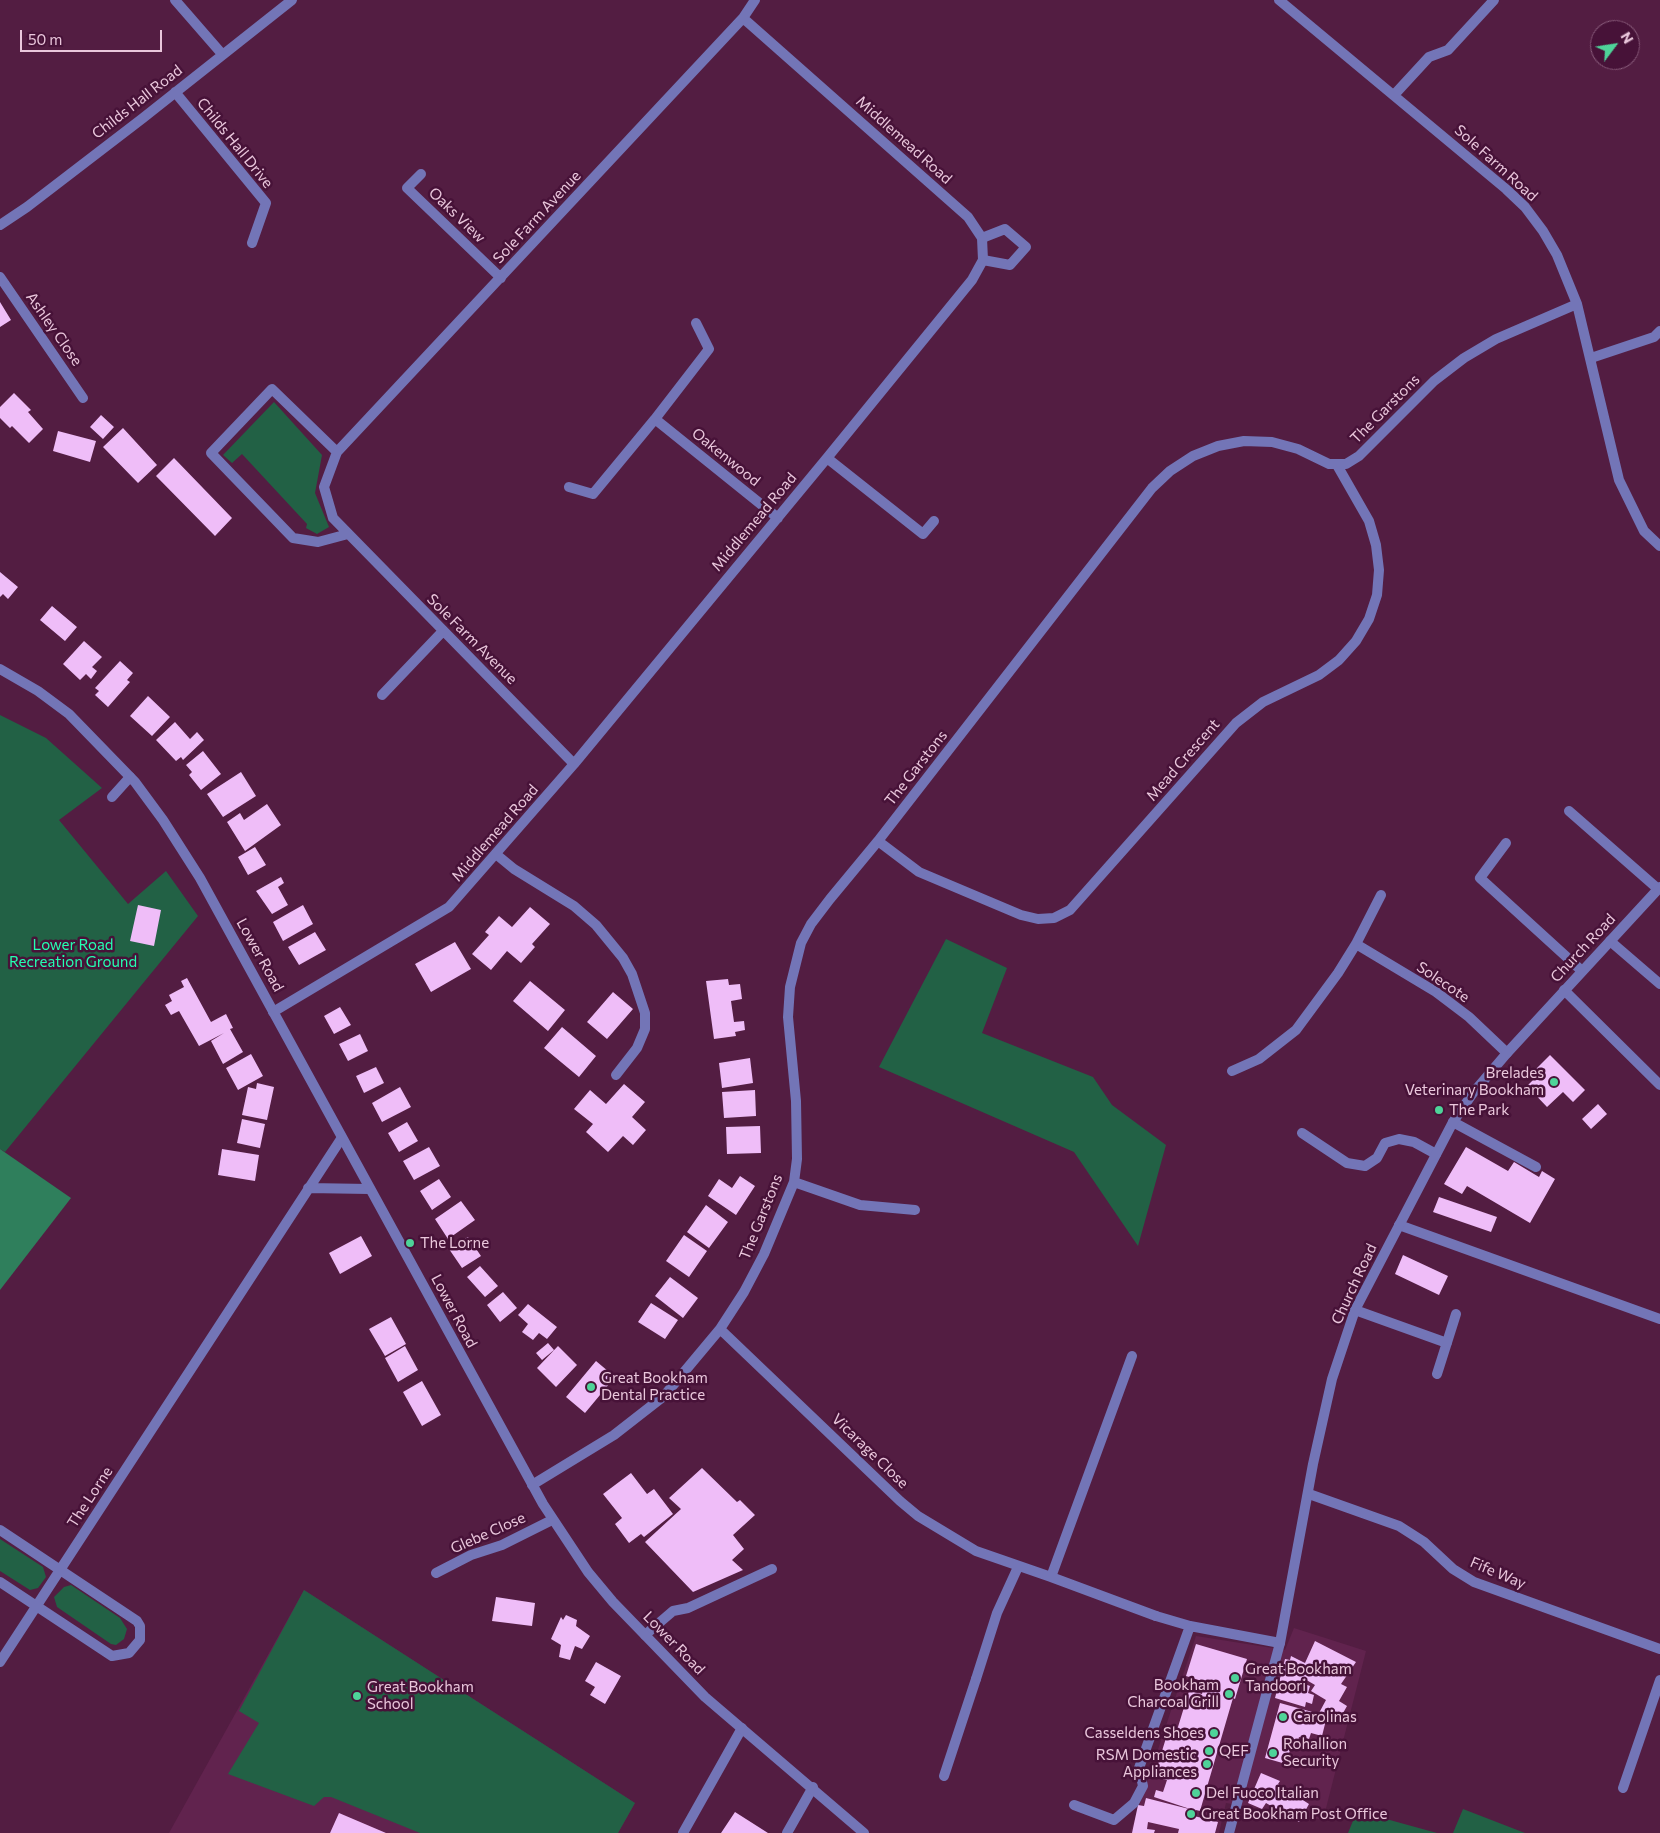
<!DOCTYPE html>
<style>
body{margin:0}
#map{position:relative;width:1660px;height:1833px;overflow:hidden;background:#531d42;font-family:Commissioner,sans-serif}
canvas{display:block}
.north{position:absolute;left:1590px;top:20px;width:50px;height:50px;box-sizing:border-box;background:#471238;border:1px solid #885a7a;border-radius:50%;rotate:59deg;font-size:14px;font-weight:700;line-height:20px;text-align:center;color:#eac7dc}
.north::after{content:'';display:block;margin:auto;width:18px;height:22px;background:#4ed399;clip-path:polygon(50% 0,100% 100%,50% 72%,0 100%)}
.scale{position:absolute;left:20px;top:30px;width:142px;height:22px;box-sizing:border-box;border:2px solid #eac7dc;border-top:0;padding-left:6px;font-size:15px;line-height:18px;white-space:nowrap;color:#eac7dc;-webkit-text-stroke:4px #471238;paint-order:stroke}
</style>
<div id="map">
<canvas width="1660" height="1833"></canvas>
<div class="north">N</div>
<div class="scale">50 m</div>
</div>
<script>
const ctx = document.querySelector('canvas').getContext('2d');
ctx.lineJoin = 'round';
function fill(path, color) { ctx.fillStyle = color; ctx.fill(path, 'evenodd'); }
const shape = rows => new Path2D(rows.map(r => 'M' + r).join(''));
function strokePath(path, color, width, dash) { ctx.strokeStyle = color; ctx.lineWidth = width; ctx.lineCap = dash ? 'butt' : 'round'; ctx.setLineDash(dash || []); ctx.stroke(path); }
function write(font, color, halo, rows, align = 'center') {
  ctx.font = font + ' Commissioner,sans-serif'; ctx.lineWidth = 5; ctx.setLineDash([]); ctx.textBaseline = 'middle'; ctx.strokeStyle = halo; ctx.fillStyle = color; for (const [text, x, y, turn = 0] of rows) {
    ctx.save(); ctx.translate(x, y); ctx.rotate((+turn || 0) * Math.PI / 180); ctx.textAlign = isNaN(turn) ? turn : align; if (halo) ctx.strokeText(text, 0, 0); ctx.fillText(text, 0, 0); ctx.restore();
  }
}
fill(shape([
 [304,1590,635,1803,618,1833,169,1833],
 [1294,1628,1366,1651,1323,1820,1226,1803,1219,1833,1130,1833,1196,1636,1285,1650]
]), '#61234e');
fill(shape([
 [274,402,322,455,315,493,329,527,317,534,306,528,307,524,242,454,232,463,223,455],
 [0,715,46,738,102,788,59,820,128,904,166,871,198,916,5,1152,0,1149],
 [946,939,1007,968,982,1033,1093,1077,1112,1105,1166,1145,1138,1246,1074,1152,879,1067],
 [0,1539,43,1567,46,1577,38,1588,30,1590,0,1571],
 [71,1585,120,1618,127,1629,124,1639,116,1645,111,1644,57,1607,54,1597,64,1587],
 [304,1590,635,1803,618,1833,420,1833,331,1797,324,1797,314,1806,228,1774,259,1723,239,1711],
 [1463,1809,1525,1833,1453,1833],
 [1357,1811,1437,1833,1348,1833]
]), '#226145');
fill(shape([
 [0,1149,71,1198,0,1290]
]), '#2f7f5c');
fill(shape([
 [0,302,11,320,0,327],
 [14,393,31,410,28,412,43,429,29,443,12,426,10,428,0,418,0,407],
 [101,415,114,427,103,439,90,427],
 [123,428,157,465,138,483,103,447],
 [58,431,96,441,90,462,53,451],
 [174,458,232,518,215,536,156,476],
 [0,572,18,587,8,599,3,594,0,597],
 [52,606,77,627,65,641,40,620],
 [84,641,102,657,92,667,97,671,91,679,86,674,80,680,63,664],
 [120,661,133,673,127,680,130,682,108,707,95,695,99,691,95,688],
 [148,696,170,717,152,736,130,716],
 [175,722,190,739,197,732,204,740,183,760,181,757,176,761,156,740],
 [203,751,221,774,201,790,189,775,192,772,186,765],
 [241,772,256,796,223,817,207,794],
 [267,804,281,825,245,851,227,822,240,813,244,820],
 [255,847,266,865,248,875,238,857],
 [281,877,284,883,278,887,288,905,272,914,256,891],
 [138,905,161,910,154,946,130,941],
 [303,905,313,924,283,941,273,922],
 [530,907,550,924,532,944,535,947,521,963,507,951,491,970,472,954,489,935,485,932,499,916,512,927],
 [315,932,326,950,299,965,288,947],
 [455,942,471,969,431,992,415,964],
 [187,978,211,1022,226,1014,233,1028,230,1029,243,1052,223,1064,211,1041,224,1033,199,1046,179,1011,171,1015,165,1005,172,1001,169,995,184,987,181,981],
 [728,979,729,985,740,984,742,999,731,1001,734,1022,744,1021,745,1030,735,1032,736,1036,714,1039,706,981],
 [530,981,565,1010,548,1031,513,1001],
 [613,992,633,1009,607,1039,587,1022],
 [340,1007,351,1025,334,1034,324,1016],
 [562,1027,596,1056,579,1077,544,1048],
 [360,1034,368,1051,348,1061,339,1044],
 [251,1054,263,1076,238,1090,226,1068],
 [1550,1055,1585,1090,1573,1102,1563,1092,1547,1107,1527,1086,1536,1077,1532,1073],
 [750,1058,753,1083,722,1088,719,1063],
 [376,1067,384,1083,364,1093,356,1076],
 [257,1083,274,1087,267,1120,242,1115,248,1087,256,1089],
 [624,1084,645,1102,632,1117,646,1130,633,1145,623,1136,608,1152,586,1132,593,1124,574,1109,590,1090,606,1104],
 [400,1087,411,1107,382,1122,372,1103],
 [755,1090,756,1116,724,1118,722,1092],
 [1598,1104,1607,1114,1591,1129,1582,1119],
 [242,1119,265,1124,260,1148,237,1143],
 [407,1122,418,1141,399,1152,388,1133],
 [760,1126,761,1153,727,1154,726,1127],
 [429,1147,440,1166,414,1180,403,1161],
 [1466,1147,1508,1171,1514,1162,1539,1177,1542,1171,1555,1179,1530,1223,1467,1186,1462,1194,1444,1184],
 [222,1149,259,1155,255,1181,218,1175],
 [740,1176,755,1186,736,1215,708,1196,719,1179,732,1188],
 [439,1179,451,1197,432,1210,420,1191],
 [1439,1197,1497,1217,1491,1232,1433,1212],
 [461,1201,475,1220,448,1239,435,1219],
 [706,1205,728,1222,709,1248,687,1232],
 [684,1235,707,1251,689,1277,666,1261],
 [361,1236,372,1256,340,1274,329,1253],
 [468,1237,481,1256,462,1268,449,1249],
 [1403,1255,1448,1276,1439,1295,1395,1274],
 [480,1266,498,1286,485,1297,467,1277],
 [670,1277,698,1298,683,1318,655,1296],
 [503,1292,517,1308,500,1322,487,1305],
 [651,1303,678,1320,665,1339,638,1322],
 [528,1304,557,1327,547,1339,539,1333,533,1340,522,1332,528,1324,518,1315],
 [391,1317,406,1344,385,1356,369,1329],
 [548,1343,554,1350,542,1360,536,1353],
 [405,1346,418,1370,398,1382,385,1358],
 [558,1346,577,1365,556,1387,537,1368],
 [596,1361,615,1377,585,1413,566,1397],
 [422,1381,441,1415,422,1426,403,1392],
 [702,1468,737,1502,740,1500,755,1515,733,1535,744,1549,732,1560,743,1570,693,1592,645,1542,681,1509,669,1498],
 [631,1473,647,1494,654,1489,673,1514,644,1537,641,1534,629,1543,615,1524,622,1518,603,1494],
 [496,1597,535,1603,532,1626,492,1621],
 [566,1615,577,1620,576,1626,590,1636,582,1649,575,1646,570,1660,559,1657,561,1645,551,1639,561,1617,563,1620],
 [1315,1641,1356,1662,1341,1684,1347,1687,1339,1701,1347,1706,1338,1722,1319,1713,1326,1700,1311,1691,1315,1685,1303,1678,1302,1683,1310,1686,1308,1693,1314,1695,1312,1704,1306,1702,1305,1707,1275,1698,1285,1659,1290,1660,1291,1656,1305,1663],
 [1196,1644,1247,1659,1235,1699,1233,1698,1200,1811,1196,1810,1194,1816,1218,1822,1215,1833,1178,1833,1179,1829,1148,1822,1147,1829,1155,1830,1154,1833,1132,1833,1138,1805,1144,1806,1146,1798,1193,1810,1154,1797,1156,1790,1163,1792,1167,1780,1154,1777,1166,1738,1174,1740,1189,1691,1202,1694,1205,1682,1186,1676],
 [596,1662,621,1676,605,1704,590,1695,595,1687,585,1681],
 [1280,1703,1316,1713,1314,1717,1326,1720,1322,1736,1311,1733,1309,1739,1299,1737,1297,1745,1292,1743,1286,1764,1265,1758],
 [1261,1773,1280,1781,1278,1784,1309,1804,1299,1822,1266,1803,1262,1809,1248,1803],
 [735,1812,768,1833,721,1833],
 [339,1813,386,1833,330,1833]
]), '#efbdf8');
strokePath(shape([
 [982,238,1005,229,1026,247,1010,265,983,260],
 [112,797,130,777],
 [1569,811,1658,889],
 [1506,843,1480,878,1582,971],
 [1564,990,1660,1085],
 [1453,1122,1536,1167],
 [1355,1310,1447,1343],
 [1437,1374,1456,1314],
 [1156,1616,1190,1626,1280,1643],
 [944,1776,976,1679],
 [1074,1805,1114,1820,1134,1803,1143,1786,1139,1768,1190,1626],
 [683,1833,742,1728],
 [787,1833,813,1787]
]), '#7375b7', 10);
strokePath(shape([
 [175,0,222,54],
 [1279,0,1506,189,1525,207,1543,231,1557,255,1577,304,1619,480,1644,531,1660,546],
 [175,92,266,203,252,243],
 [1394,95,1429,57,1448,50,1494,0],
 [421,174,407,188,501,278],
 [0,225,27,207,143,118,292,0],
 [0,277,83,398],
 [696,323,709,349,655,419,778,518],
 [1591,358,1654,337,1660,331],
 [337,452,272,389,211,453,293,538,318,542,348,534],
 [827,458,923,534,934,521],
 [569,487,593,494,655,419],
 [382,695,443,631],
 [574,764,333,518,324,487,337,452,743,18,755,0],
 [878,841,919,872,1021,915,1038,919,1054,918,1070,910,1236,723,1263,702,1319,675,1339,660,1356,641,1369,619,1377,595,1379,570,1376,545,1369,521,1337,465],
 [497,855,514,869,574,906,596,925,623,958,632,974,645,1013,645,1029,637,1048,616,1075],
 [1610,941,1660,984],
 [1356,944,1436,992,1469,1017,1507,1053],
 [273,1012,449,907,574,764,827,458,972,280,983,260,982,238,968,217,743,18],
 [1232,1071,1259,1059,1296,1030,1338,973,1356,944,1381,895],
 [1302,1133,1347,1163,1365,1166,1377,1158,1385,1143,1399,1139,1414,1142,1436,1154],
 [794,1182,860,1205,915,1210],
 [308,1188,369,1189],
 [1399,1225,1660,1319],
 [720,1329,900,1501,918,1516,976,1551,1051,1577,1132,1356],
 [532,1485,614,1435,664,1396,720,1329,744,1292,764,1254,794,1182,797,1159,796,1101,788,1017,790,987,801,943,811,924,830,899,878,841,1152,488,1170,471,1193,456,1218,446,1244,441,1272,442,1298,449,1329,464,1346,464,1359,456,1434,381,1464,358,1496,339,1577,304],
 [1309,1494,1399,1526,1424,1542,1453,1569,1474,1582,1660,1649],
 [0,1530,137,1621,140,1626,140,1640,129,1653,112,1656,0,1582],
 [436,1573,471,1555,502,1545,552,1520],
 [1051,1577,1156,1616],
 [645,1635,673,1611,688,1608,772,1569],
 [0,1662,341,1139],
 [976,1679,997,1613,1018,1567],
 [1623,1788,1660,1680]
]), '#7375b7', 10);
strokePath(shape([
 [0,669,38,691,69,714,135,782,163,820,200,878,543,1504,588,1572,613,1602,705,1697,864,1833],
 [1229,1833,1280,1643,1313,1464,1332,1379,1355,1310,1453,1122,1473,1093,1507,1053,1660,887]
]), '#7375b7', 10);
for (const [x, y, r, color] of [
 [1554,1082,5,"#4ed399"],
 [1439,1110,5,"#4ed399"],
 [410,1243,5,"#4ed399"],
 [591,1387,5,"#4ed399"],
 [1235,1678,5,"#4ed399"],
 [1229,1694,5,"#4ed399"],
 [357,1696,5,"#4ed399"],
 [1283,1717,5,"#4ed399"],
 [1214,1733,5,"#4ed399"],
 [1209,1751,5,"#4ed399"],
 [1273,1753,5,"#4ed399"],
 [1207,1764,5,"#4ed399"],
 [1196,1793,5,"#4ed399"],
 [1191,1814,5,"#4ed399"]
]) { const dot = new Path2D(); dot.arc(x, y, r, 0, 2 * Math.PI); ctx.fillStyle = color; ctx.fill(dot); strokePath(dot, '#471238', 2); }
write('15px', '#eac7dc', '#471238', [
 ["Childs Hall Road",137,102,-38],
 ["Middlemead Road",904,140,42],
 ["Childs Hall Drive",235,143,51],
 ["Sole Farm Road",1496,163,42],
 ["Oaks View",457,215,44],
 ["Sole Farm Avenue",537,217,-47],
 ["Ashley Close",54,329,55],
 ["The Garstons",1385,409,-45],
 ["Oakenwood",726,457,39],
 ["Middlemead Road",754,522,-50],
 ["Sole Farm Avenue",472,639,45],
 ["Mead Crescent",1183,760,-49],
 ["The Garstons",916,768,-52],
 ["Middlemead Road",495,833,-49],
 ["Church Road",1583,948,-47],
 ["Lower Road",260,955,61],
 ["Solecote",1443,982,34],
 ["The Garstons",761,1217,-68],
 ["Church Road",1354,1284,-65],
 ["Lower Road",454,1311,62],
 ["Vicarage Close",870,1451,44],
 ["The Lorne",90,1497,-57],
 ["Glebe Close",488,1533,-24],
 ["Fife Way",1498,1573,23],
 ["Lower Road",674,1643,46]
]);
write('15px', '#24ffb0', '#471238', [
 ["Lower Road",73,945],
 ["Recreation Ground",73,962]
]);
write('15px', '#eac7dc', '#471238', [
 ["Brelades",1544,1073,"right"],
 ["Veterinary Bookham",1544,1090,"right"],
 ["The Park",1449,1110],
 ["The Lorne",420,1243],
 ["Great Bookham",601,1378],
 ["Dental Practice",601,1395],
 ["Great Bookham",1245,1669],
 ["Tandoori",1245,1686],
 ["Bookham",1219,1685,"right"],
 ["Charcoal Grill",1219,1702,"right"],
 ["Great Bookham",367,1687],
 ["School",367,1704],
 ["Carolinas",1293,1717],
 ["Casseldens Shoes",1204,1733,"right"],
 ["Rohallion",1283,1744],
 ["Security",1283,1761],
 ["QEF",1219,1751],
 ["RSM Domestic",1197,1755,"right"],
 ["Appliances",1197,1772,"right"],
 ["Del Fuoco Italian",1206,1793],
 ["Great Bookham Post Office",1201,1814]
], 'left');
</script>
